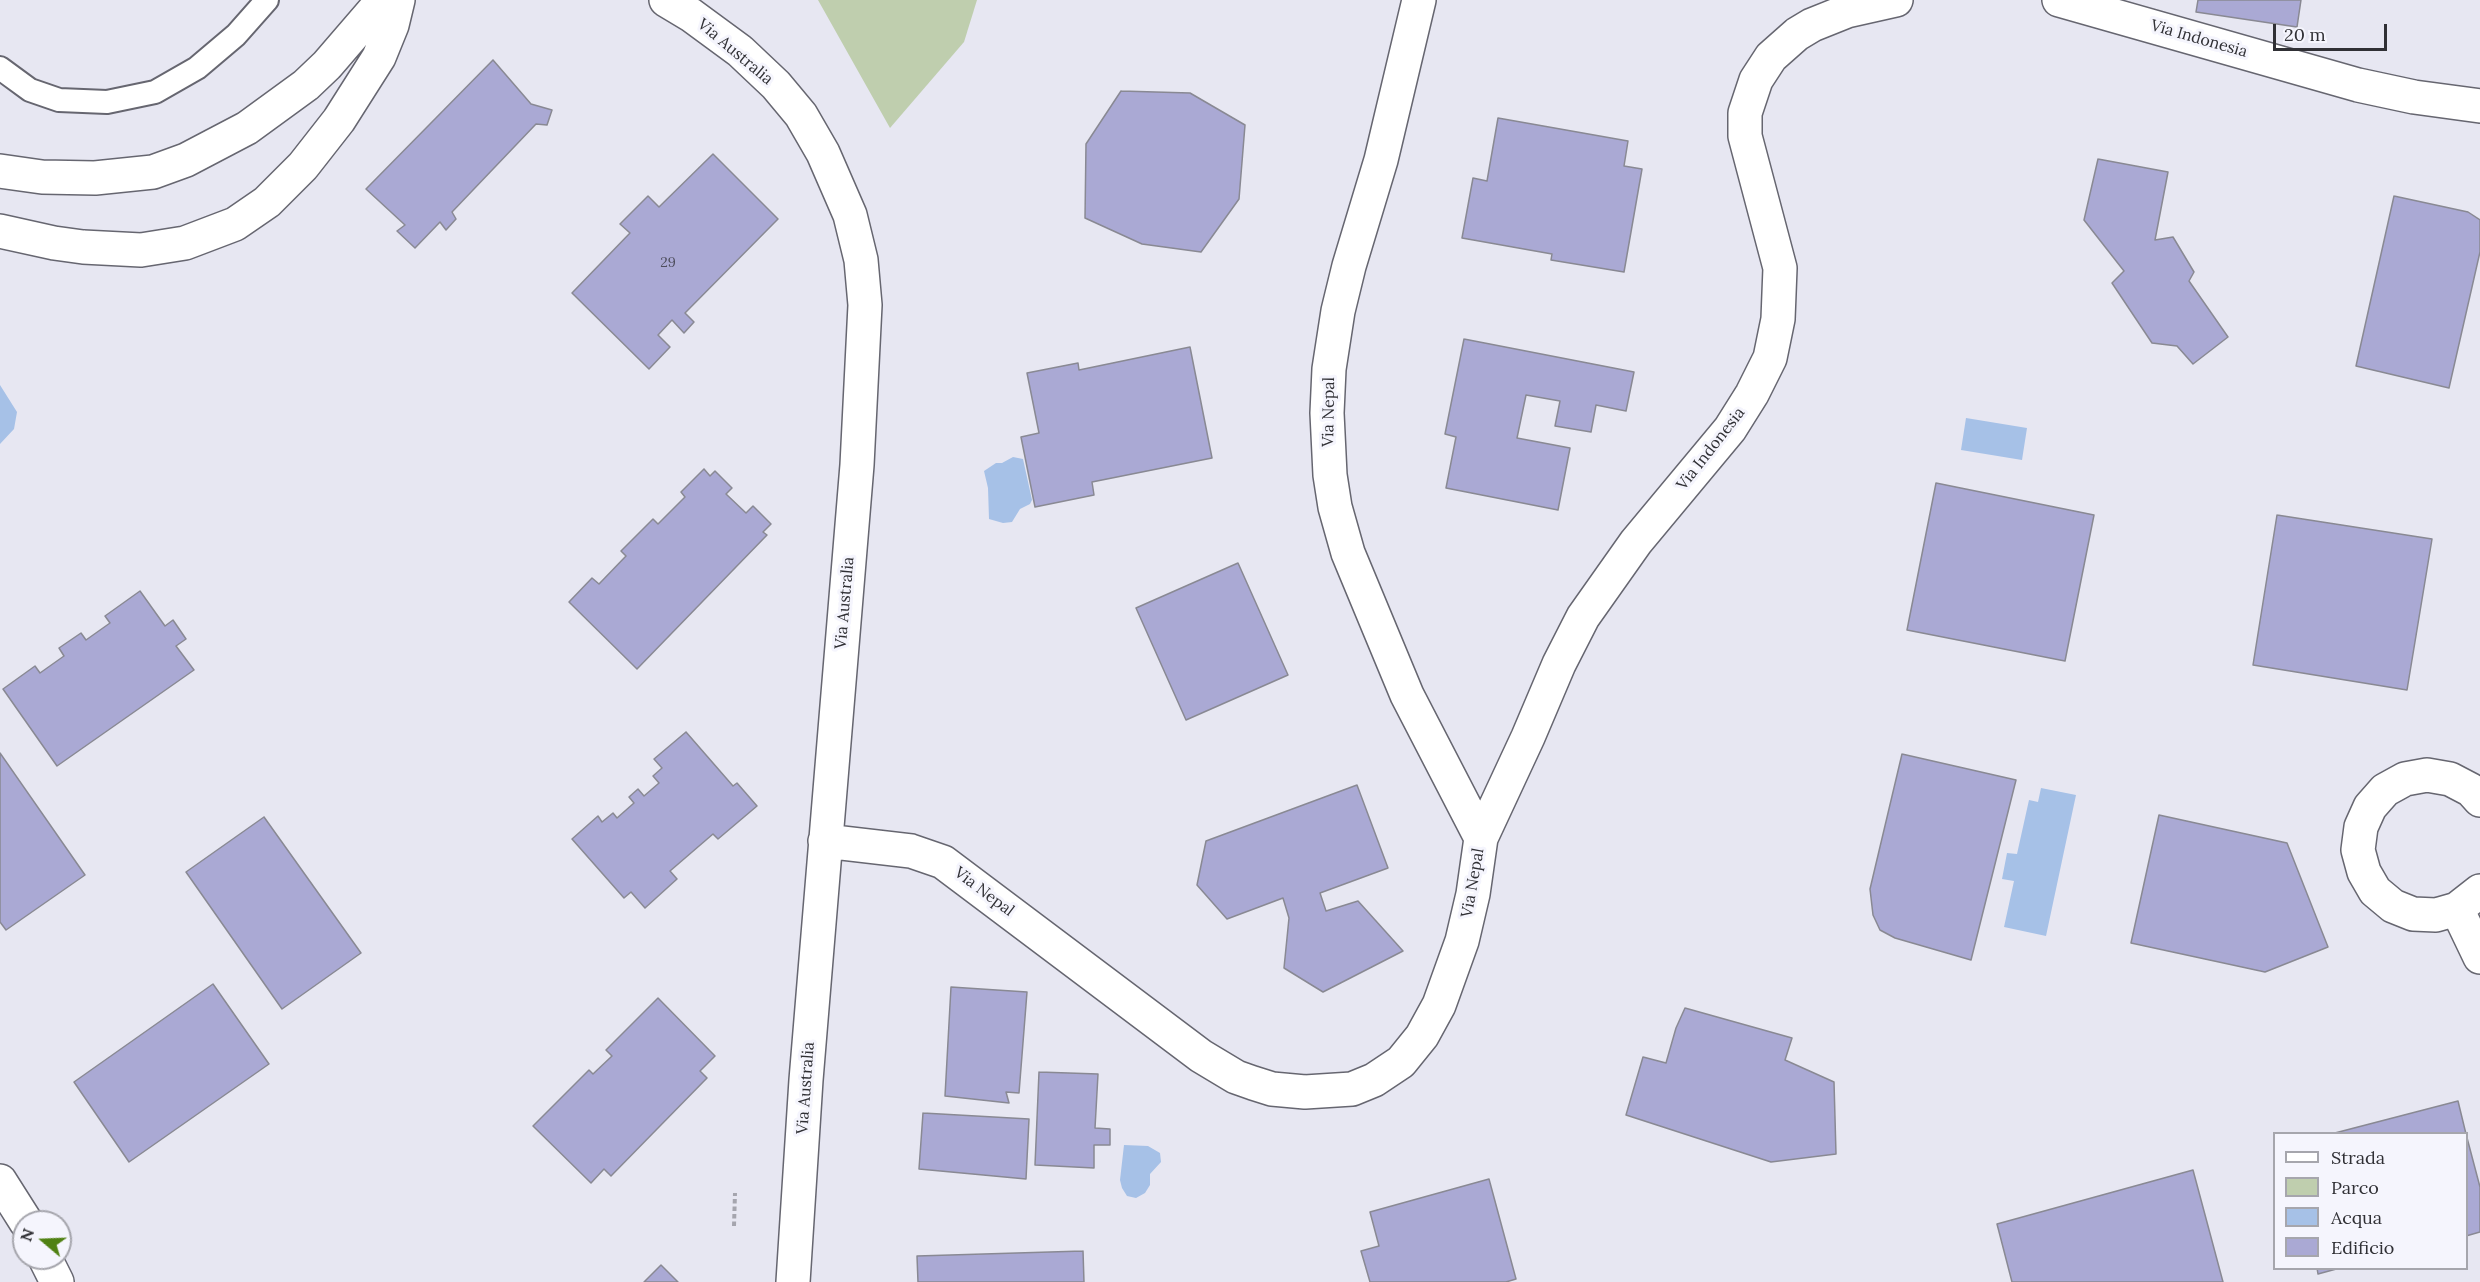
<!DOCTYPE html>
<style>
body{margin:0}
#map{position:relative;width:2480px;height:1282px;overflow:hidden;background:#e7e7f2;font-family:Lora,serif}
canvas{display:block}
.legend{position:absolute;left:2273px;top:1132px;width:195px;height:138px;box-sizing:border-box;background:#f5f5fd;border:2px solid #a6a6ad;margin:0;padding:8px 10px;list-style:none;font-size:18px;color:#303035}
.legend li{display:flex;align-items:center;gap:12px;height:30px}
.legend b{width:30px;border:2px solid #a6a6ad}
.north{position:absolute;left:12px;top:1210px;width:60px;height:60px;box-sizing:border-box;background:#f5f5fd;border:2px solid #a6a6ad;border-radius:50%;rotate:289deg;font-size:16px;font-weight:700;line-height:24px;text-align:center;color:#303035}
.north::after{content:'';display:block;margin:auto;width:21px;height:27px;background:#508113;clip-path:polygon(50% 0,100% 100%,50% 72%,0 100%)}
.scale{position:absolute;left:2273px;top:24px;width:114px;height:27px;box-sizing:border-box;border:3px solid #303035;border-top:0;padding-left:8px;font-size:18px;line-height:21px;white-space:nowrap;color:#303035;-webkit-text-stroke:4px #f5f5fd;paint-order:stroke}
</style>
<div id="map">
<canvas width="2480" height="1282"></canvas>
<ul class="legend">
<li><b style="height:8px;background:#fff"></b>Strada</li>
<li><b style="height:16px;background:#bfceae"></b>Parco</li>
<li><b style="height:16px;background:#a6c1e7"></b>Acqua</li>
<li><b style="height:16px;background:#aaa9d4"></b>Edificio</li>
</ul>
<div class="north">N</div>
<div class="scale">20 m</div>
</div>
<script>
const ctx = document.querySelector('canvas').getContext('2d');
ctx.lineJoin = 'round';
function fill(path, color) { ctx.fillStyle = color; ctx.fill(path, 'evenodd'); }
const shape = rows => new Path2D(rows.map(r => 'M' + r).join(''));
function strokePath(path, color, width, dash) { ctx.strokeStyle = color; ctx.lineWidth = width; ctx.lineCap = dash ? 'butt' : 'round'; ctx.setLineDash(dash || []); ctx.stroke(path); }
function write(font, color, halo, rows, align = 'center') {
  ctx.font = font + ' Lora,serif'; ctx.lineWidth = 6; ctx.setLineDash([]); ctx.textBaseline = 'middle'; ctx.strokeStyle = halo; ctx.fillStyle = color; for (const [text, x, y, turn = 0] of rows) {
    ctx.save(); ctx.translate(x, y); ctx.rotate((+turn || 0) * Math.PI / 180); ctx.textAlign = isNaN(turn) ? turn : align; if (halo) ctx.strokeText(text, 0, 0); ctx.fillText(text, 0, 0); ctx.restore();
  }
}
fill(shape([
 [818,0,977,0,964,42,890,128]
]), '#bfceae');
fill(shape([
 [0,385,17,412,14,429,0,444],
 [1966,418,2027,428,2022,460,1961,450],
 [1013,457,1023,459,1032,500,1030,504,1020,509,1012,522,1003,523,989,519,988,488,984,471,996,463,1002,463],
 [2041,788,2076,795,2046,936,2004,927,2014,881,2002,879,2007,853,2017,854,2029,800,2038,802],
 [1124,1145,1148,1146,1160,1153,1161,1162,1150,1174,1150,1185,1145,1193,1136,1198,1127,1196,1122,1188,1120,1180]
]), '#a6c1e7');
const building = shape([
 [2198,0,2301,0,2297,27,2196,12,2198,0],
 [493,60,531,104,552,110,547,125,536,124,452,212,456,219,446,230,440,222,415,248,397,231,405,225,366,189,493,60],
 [1121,91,1190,93,1245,125,1239,199,1201,252,1142,244,1085,218,1086,144,1121,91],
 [1498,118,1628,141,1624,166,1642,169,1624,272,1551,260,1552,254,1462,238,1473,178,1487,181,1498,118],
 [713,154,778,219,685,313,694,322,684,333,672,320,658,335,670,347,649,369,572,293,630,233,620,224,648,196,659,207,713,154],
 [2098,159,2168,172,2155,240,2173,237,2194,272,2189,281,2228,337,2193,364,2177,346,2152,343,2112,283,2124,271,2084,220,2098,159],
 [2394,196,2468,212,2480,220,2480,252,2449,388,2356,366,2394,196],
 [1464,339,1634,372,1626,411,1596,405,1591,432,1555,426,1560,401,1526,395,1517,438,1570,448,1558,510,1446,488,1456,437,1445,434,1464,339],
 [1190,347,1212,458,1092,482,1094,495,1035,507,1021,437,1039,433,1027,373,1078,363,1079,370,1190,347],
 [704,469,710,476,715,471,732,488,726,494,746,513,753,506,771,524,763,532,767,535,637,669,569,602,592,578,599,584,626,556,621,551,653,519,658,524,685,497,681,492,704,469],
 [1936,483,2094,515,2065,661,1907,630,1936,483],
 [2277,515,2432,539,2407,690,2253,665,2277,515],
 [1238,563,1288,675,1186,720,1136,608,1238,563],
 [140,591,165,626,173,620,186,639,176,646,194,670,57,766,3,689,35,666,40,673,64,656,59,648,81,633,86,640,110,623,105,616,140,591],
 [686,732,733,786,737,783,757,806,718,839,713,834,670,871,677,879,645,908,631,892,624,898,572,839,598,816,602,822,613,813,617,818,634,803,629,797,638,789,644,796,659,783,653,776,662,768,654,759,686,732],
 [0,753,85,875,6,930,0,922,0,753],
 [1902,754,2016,780,1971,960,1895,938,1880,930,1873,915,1870,889,1902,754],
 [1357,785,1388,868,1320,893,1326,911,1358,901,1403,951,1323,992,1284,968,1289,918,1283,898,1227,919,1197,885,1206,841,1357,785],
 [2159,815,2287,843,2328,947,2265,972,2131,943,2159,815],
 [264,817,361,953,282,1009,186,872,264,817],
 [213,984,269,1064,129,1162,74,1082,213,984],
 [951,987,1027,992,1019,1093,1006,1092,1009,1103,945,1096,951,987],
 [658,998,715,1056,700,1071,707,1078,611,1176,604,1169,591,1183,533,1126,589,1070,593,1074,612,1056,606,1050,658,998],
 [1685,1008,1792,1038,1785,1060,1834,1082,1836,1154,1771,1162,1626,1115,1643,1057,1666,1063,1676,1028,1685,1008],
 [1039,1072,1098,1074,1095,1128,1110,1129,1110,1145,1094,1145,1094,1168,1035,1165,1039,1072],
 [2458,1101,2466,1134,2331,1134,2458,1101],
 [923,1113,1029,1119,1026,1179,919,1169,923,1113],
 [2466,1134,2480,1187,2480,1232,2466,1236,2466,1134],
 [2193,1170,2223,1282,2012,1282,1997,1224,2193,1170],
 [1489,1179,1516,1279,1506,1282,1370,1282,1361,1251,1379,1246,1370,1212,1489,1179],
 [1083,1251,1084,1282,918,1282,917,1256,1083,1251],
 [661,1265,678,1282,644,1282,661,1265],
 [2317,1268,2340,1268,2318,1274,2317,1268]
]);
fill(building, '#aaa9d4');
strokePath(building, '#898993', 1.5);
const lane = shape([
 [0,68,30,90,59,100,107,102,155,92,197,68,236,35,267,0]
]);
const street = shape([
 [666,0,691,15,740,51,776,85,801,115,823,153,850,215,861,260,865,305,857,465,806,1080,793,1282],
 [2059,0,2358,85,2414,97,2480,106],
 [2480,800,2471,790,2450,779,2427,775,2405,779,2385,790,2370,807,2361,827,2358,850,2364,872,2375,891,2393,906,2413,914,2436,915,2457,909,2480,891],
 [1481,838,1528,737,1559,664,1583,617,1636,542,1730,429,1752,394,1770,358,1778,319,1780,268,1745,136,1745,113,1756,80,1771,57,1797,34,1812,25,1847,11,1896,0],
 [825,841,911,851,943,862,1201,1056,1236,1077,1253,1083,1272,1089,1305,1092,1352,1089,1374,1080,1401,1062,1422,1036,1439,1005,1462,941,1473,894,1481,838,1407,695,1348,553,1335,507,1330,475,1327,413,1329,369,1338,311,1349,266,1381,160,1419,0],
 [2457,909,2480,957],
 [0,1181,26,1222],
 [45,1258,57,1282]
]);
const secondary = shape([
 [0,171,42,177,95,178,153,172,186,160,247,128,306,85,327,65,383,0],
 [0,231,54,243,83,247,141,250,185,243,235,224,267,202,303,166,339,120,379,57,392,25,398,0]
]);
strokePath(lane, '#666670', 26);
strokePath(street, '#666670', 36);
strokePath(secondary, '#666670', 36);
strokePath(shape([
 [734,1226,735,1193]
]), '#a5a5ae', 4, [4.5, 3]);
strokePath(lane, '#fff', 22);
strokePath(street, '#fff', 33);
strokePath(secondary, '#fff', 33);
write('14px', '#4e4e5d', null, [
 ["29",668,263]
]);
write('16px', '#303035', '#f5f5fd', [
 ["Via Indonesia",2199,39,16],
 ["Via Australia",735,52,40],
 ["Via Nepal",1329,412,-89],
 ["Via Indonesia",1711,449,-52],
 ["Via Australia",845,603,-85],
 ["Via Nepal",1473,883,-80],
 ["Via Nepal",984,892,37],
 ["Via Australia",806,1088,-86]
]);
</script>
